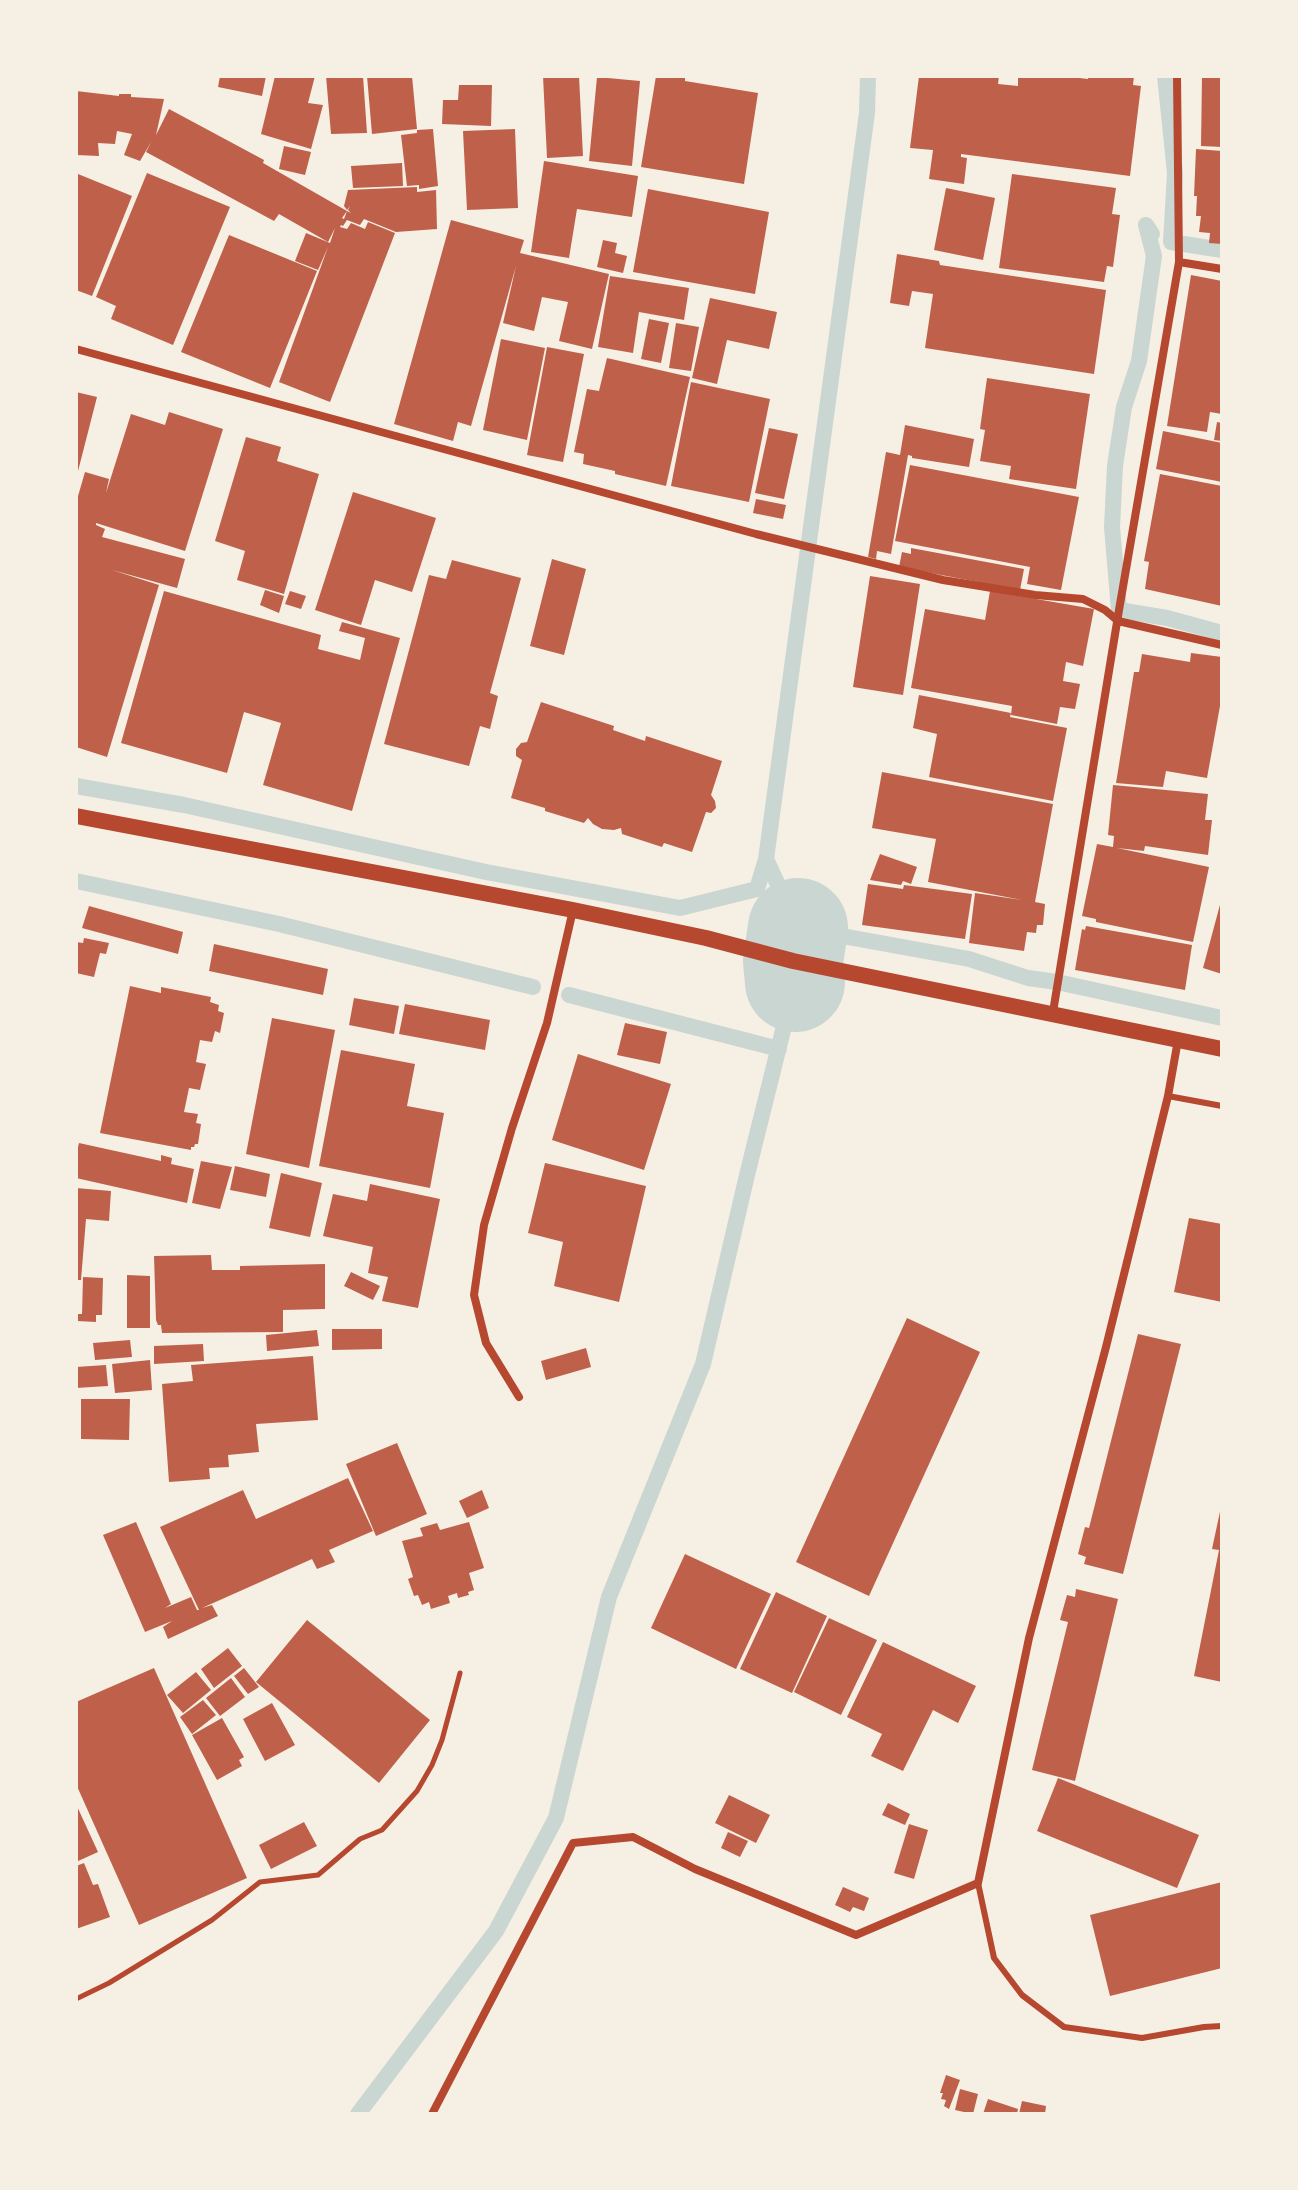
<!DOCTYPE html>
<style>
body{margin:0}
#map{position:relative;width:1298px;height:2190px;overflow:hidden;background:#f6efe4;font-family:"Playfair Display",serif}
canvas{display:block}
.frame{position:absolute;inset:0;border:78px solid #f6efe4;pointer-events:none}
</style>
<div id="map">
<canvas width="1298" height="2190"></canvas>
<div class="frame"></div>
</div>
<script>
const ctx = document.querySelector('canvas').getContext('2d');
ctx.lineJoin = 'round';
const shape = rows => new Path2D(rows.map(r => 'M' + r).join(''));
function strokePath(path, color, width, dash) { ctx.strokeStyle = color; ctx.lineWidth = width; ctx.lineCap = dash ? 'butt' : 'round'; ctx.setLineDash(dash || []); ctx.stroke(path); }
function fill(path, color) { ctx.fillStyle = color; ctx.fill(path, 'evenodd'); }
strokePath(shape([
 [868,76,867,113,766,859,798,928,969,959,1028,978,1057,982,1222,1018],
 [1165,76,1175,173,1171,242,1222,250],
 [1152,234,1146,225,1154,256,1139,361,1124,407,1115,466,1112,527,1119,610,1167,618,1222,633],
 [76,786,184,805,486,872,680,908,757,889,766,859],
 [76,881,279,924,533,987],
 [569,995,779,1049],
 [358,2114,496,1931,556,1818,609,1597,703,1364,747,1175,795,982]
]), '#c9d6d2', 16);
strokePath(shape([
 [795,982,793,961,798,928]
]), '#c9d6d2', 100);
fill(shape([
 [220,76,266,76,262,96,218,87],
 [275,76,315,76,308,103,323,105,311,149,261,134],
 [326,76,363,76,367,133,331,134],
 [367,76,412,76,417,129,372,134],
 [543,76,579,76,583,156,547,158],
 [656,76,685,76,685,81,758,93,744,184,641,167],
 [919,76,999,76,998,84,1018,86,1018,76,1050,78,1051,76,1063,76,1088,79,1088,76,1134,76,1133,85,1141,86,1130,176,961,154,961,157,967,158,964,184,929,179,933,150,910,148],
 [1202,76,1222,76,1222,147,1201,146],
 [597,77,640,81,632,166,589,161],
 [459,85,492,85,491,126,442,124,443,100,458,100],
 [76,91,119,96,119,94,131,94,131,97,164,99,156,135,169,109,264,160,263,163,347,211,342,218,344,219,347,211,351,213,348,210,350,206,347,210,344,206,348,190,417,187,417,192,436,190,437,229,396,232,364,219,360,225,347,220,343,226,341,225,340,227,347,229,351,223,365,229,368,222,395,233,330,402,279,382,328,247,318,270,295,261,306,233,330,243,335,228,328,242,279,214,274,221,146,152,151,142,140,161,124,155,132,134,117,131,115,144,98,143,99,156,76,155],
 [433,129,438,186,419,189,419,185,407,186,401,135,417,133,417,130],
 [515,129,518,208,467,210,463,131],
 [284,146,311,152,305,175,279,169],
 [1196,149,1222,151,1222,244,1209,243,1210,233,1199,232,1201,216,1196,216,1197,196,1194,196],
 [544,161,638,176,632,217,577,209,569,258,531,252],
 [402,163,403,186,353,188,351,166],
 [147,173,230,207,173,345,111,319,116,306,96,297],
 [78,174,132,196,92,296,76,290,76,179],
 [1012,174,1116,188,1112,214,1120,215,1113,267,1107,266,1104,282,999,268],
 [946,188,995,198,983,260,934,250],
 [648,189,769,212,755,294,633,272],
 [451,220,524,240,520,253,609,274,592,349,559,341,568,302,542,297,534,331,503,323,516,266,471,426,458,422,453,441,394,424],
 [229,235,317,271,270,388,181,352],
 [603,240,617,243,615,253,627,256,623,273,597,267],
 [897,254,939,261,940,265,1106,290,1094,374,925,348,933,294,912,291,909,306,890,303],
 [1191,275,1222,281,1222,414,1210,412,1207,432,1167,426],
 [610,276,689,288,684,320,639,312,633,353,598,347],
 [710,298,777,312,769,349,727,340,717,384,692,378],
 [649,319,669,323,661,363,641,359],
 [676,323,699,327,691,371,669,368],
 [501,339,545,348,527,440,483,430],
 [547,347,584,354,563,462,527,455],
 [607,358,690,377,666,486,615,474,615,471,583,464,584,454,574,452,587,389,599,391],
 [987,378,1090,394,1076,489,1009,479,1011,466,980,461,985,430,980,429],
 [691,382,770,399,749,502,671,486],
 [76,392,97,397,77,475,76,475],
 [169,412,223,429,185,551,96,523,96,525,105,529,102,537,185,559,177,588,112,570,159,585,107,757,76,747,76,503,85,472,109,479,106,493,131,414,165,425],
 [1217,422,1222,423,1222,441,1214,440],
 [905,425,974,439,969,467,912,458,912,456,908,455,891,554,877,551,876,559,868,557,886,452,900,455],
 [769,428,798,434,784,499,755,493],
 [1163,431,1222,443,1222,482,1156,469],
 [246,437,281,447,277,461,319,474,284,594,237,580,245,551,215,541],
 [910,465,1079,497,1061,590,1027,584,1030,567,895,541],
 [1160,474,1222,486,1222,606,1145,589,1149,562,1144,561],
 [353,492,436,518,412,592,375,580,361,625,315,610],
 [756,499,786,505,783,519,753,513],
 [911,548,1024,569,1020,590,899,567,902,552,911,554],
 [552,559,586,569,564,655,530,646],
 [452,560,521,578,490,693,498,696,490,729,480,726,469,766,384,744,429,575,446,579],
 [870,576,920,584,903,695,853,687],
 [265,590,284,596,279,613,260,605],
 [164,591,321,635,318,649,360,660,365,638,339,631,342,622,400,638,352,811,263,785,281,723,244,712,227,773,121,743],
 [290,591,306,596,301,609,285,604],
 [990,591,1094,609,1083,666,1066,662,1063,681,1080,684,1075,709,1060,707,1057,724,1011,715,1012,706,911,688,925,609,985,620],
 [1191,653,1222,657,1222,695,1207,778,1166,771,1163,787,1116,783,1134,672,1139,672,1142,654,1190,662],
 [919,695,1011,713,1010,717,1067,728,1053,801,929,777,937,734,913,728],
 [541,702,614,726,613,730,645,741,646,736,722,761,711,795,715,801,716,808,711,813,706,812,692,852,664,843,662,847,622,834,621,828,614,830,602,829,593,824,588,818,584,823,545,811,545,808,511,798,522,760,516,756,516,749,521,743,527,742],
 [882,772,1053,804,1035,902,1045,904,1043,925,1037,925,1036,933,1027,932,1024,951,969,943,975,893,1022,900,928,882,936,839,872,828],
 [1113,785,1208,794,1205,820,1212,820,1208,855,1145,846,1144,851,1117,848,1209,867,1193,942,1096,922,1096,919,1082,916,1097,844,1113,847,1114,836,1108,835],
 [880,854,917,867,911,884,903,881,901,885,870,880],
 [868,884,903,889,904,885,972,894,965,939,862,925],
 [1221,901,1222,902,1222,974,1203,968],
 [89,906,183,932,178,954,82,928],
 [1086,926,1192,945,1185,990,1075,970,1082,929,1085,930],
 [84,938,109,943,106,954,100,953,94,977,76,973,76,942,83,943],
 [214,944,328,969,323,995,209,971],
 [130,986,161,993,161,987,211,997,210,1002,219,1005,218,1011,224,1013,220,1033,215,1031,212,1042,200,1040,196,1062,206,1064,200,1090,189,1088,184,1112,198,1114,196,1123,201,1124,198,1144,195,1144,194,1147,191,1147,191,1150,100,1133],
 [354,998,399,1006,394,1034,349,1025],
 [405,1004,490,1020,485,1050,399,1034],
 [272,1018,335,1030,309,1168,246,1154],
 [625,1023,667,1032,660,1064,617,1055],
 [341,1050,415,1064,407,1106,444,1113,430,1188,319,1166],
 [578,1054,671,1084,644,1170,552,1140],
 [79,1143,161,1161,161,1155,172,1158,171,1164,194,1169,187,1203,76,1178,76,1155],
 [201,1161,232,1167,220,1209,192,1203],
 [545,1163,646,1186,619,1302,554,1286,563,1242,528,1233],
 [235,1166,270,1174,266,1197,230,1190],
 [281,1173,322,1183,310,1237,269,1228],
 [370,1184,440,1199,418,1308,382,1301,388,1277,368,1273,373,1247,323,1236,333,1194,367,1201],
 [76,1188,111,1191,109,1221,86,1219,81,1280,76,1280],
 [1189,1218,1222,1224,1222,1302,1174,1292],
 [211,1255,212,1270,240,1270,240,1266,325,1264,325,1309,283,1310,283,1332,162,1333,161,1325,158,1325,156,1320,154,1256],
 [351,1272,380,1286,373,1300,344,1286],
 [127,1275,150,1276,150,1328,127,1328],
 [83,1277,103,1278,102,1315,96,1315,96,1322,77,1321,78,1314,82,1314],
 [907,1318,980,1352,869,1596,796,1562],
 [332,1329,382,1329,382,1349,332,1350],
 [317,1330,319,1346,267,1351,266,1335],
 [1138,1334,1181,1344,1123,1574,1084,1564,1086,1557,1078,1554,1085,1527,1089,1528],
 [130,1340,132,1357,95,1360,93,1343],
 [203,1344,204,1361,154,1364,154,1346],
 [586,1348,591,1367,546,1380,541,1361],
 [313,1356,318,1420,256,1424,259,1452,228,1455,229,1467,209,1468,210,1479,169,1482,162,1384,193,1381,191,1365],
 [150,1360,152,1390,115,1393,112,1364],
 [106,1365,108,1386,76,1388,76,1367],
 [81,1399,130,1399,129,1440,81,1439],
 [397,1443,427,1514,376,1536,346,1464],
 [348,1478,373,1531,329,1550,335,1562,317,1569,312,1559,202,1608,212,1605,218,1616,168,1639,163,1627,172,1621,145,1632,103,1535,136,1522,171,1604,165,1608,191,1597,197,1610,199,1610,160,1527,243,1490,256,1519],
 [482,1490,489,1508,467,1518,459,1501],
 [1221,1507,1222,1507,1222,1682,1194,1676,1219,1550,1212,1549],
 [469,1522,484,1568,469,1573,474,1590,468,1592,469,1595,458,1598,457,1593,448,1596,450,1603,431,1609,429,1602,422,1605,418,1595,414,1596,408,1579,413,1577,402,1541,423,1536,420,1528,437,1523,440,1530],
 [685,1554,771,1594,736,1669,651,1628],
 [1076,1589,1118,1599,1075,1781,1032,1770,1068,1622,1060,1620,1067,1595,1075,1597],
 [776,1592,827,1616,792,1693,740,1669],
 [829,1618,877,1640,841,1715,794,1692],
 [307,1620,430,1720,379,1783,256,1682],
 [883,1642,976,1686,958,1723,933,1710,903,1771,871,1756,882,1734,847,1717],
 [228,1648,242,1666,214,1688,201,1669],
 [154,1668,247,1878,139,1925,76,1784,76,1702],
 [244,1668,259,1687,248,1694,234,1676],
 [196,1672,211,1690,183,1713,167,1695],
 [231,1678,245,1697,220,1716,206,1698],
 [203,1700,216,1715,192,1734,180,1717],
 [272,1703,295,1745,265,1761,243,1719],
 [222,1718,244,1757,239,1760,242,1766,217,1780,192,1735],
 [1058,1778,1199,1835,1177,1888,1037,1831],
 [729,1795,770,1815,756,1843,715,1823],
 [888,1803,910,1814,905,1825,882,1815],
 [76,1804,98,1852,76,1862],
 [304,1822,317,1846,271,1869,259,1845],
 [909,1824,928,1830,914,1879,894,1873],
 [728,1832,748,1841,740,1857,721,1848],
 [84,1863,93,1885,98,1884,110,1917,76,1929,76,1866],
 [1222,1882,1222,1968,1110,1996,1090,1915],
 [843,1887,869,1898,864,1911,853,1907,850,1912,835,1905],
 [946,2075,960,2080,949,2109,944,2106,946,2100,941,2099,943,2093,940,2093],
 [960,2089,978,2094,973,2114,955,2110],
 [988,2099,1018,2109,1017,2114,983,2114],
 [1022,2101,1046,2106,1045,2114,1019,2114]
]), '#bf614a');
strokePath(shape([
 [76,1999,109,1983,212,1920,260,1882,318,1875,360,1839,382,1830,417,1791,432,1765,442,1740,460,1673]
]), '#b5482f', 5);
strokePath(shape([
 [1168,1096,1222,1106],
 [978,1883,994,1958,1022,1995,1064,2027,1142,2038,1204,2027,1222,2026]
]), '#b5482f', 6);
strokePath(shape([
 [1179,262,1222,269],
 [76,349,756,534,943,580,1035,595,1083,599,1105,610,1118,621,1222,645],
 [1053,1012,1119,610,1179,262,1177,76],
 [519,1397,486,1343,474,1295,484,1225,512,1128,547,1023,573,910],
 [432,2114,573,1843,633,1837,695,1869,856,1935,978,1883,1029,1638,1106,1347,1168,1096,1178,1040]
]), '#b5482f', 8);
strokePath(shape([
 [76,816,573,910,706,938,793,961,1222,1049]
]), '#b5482f', 16);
</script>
